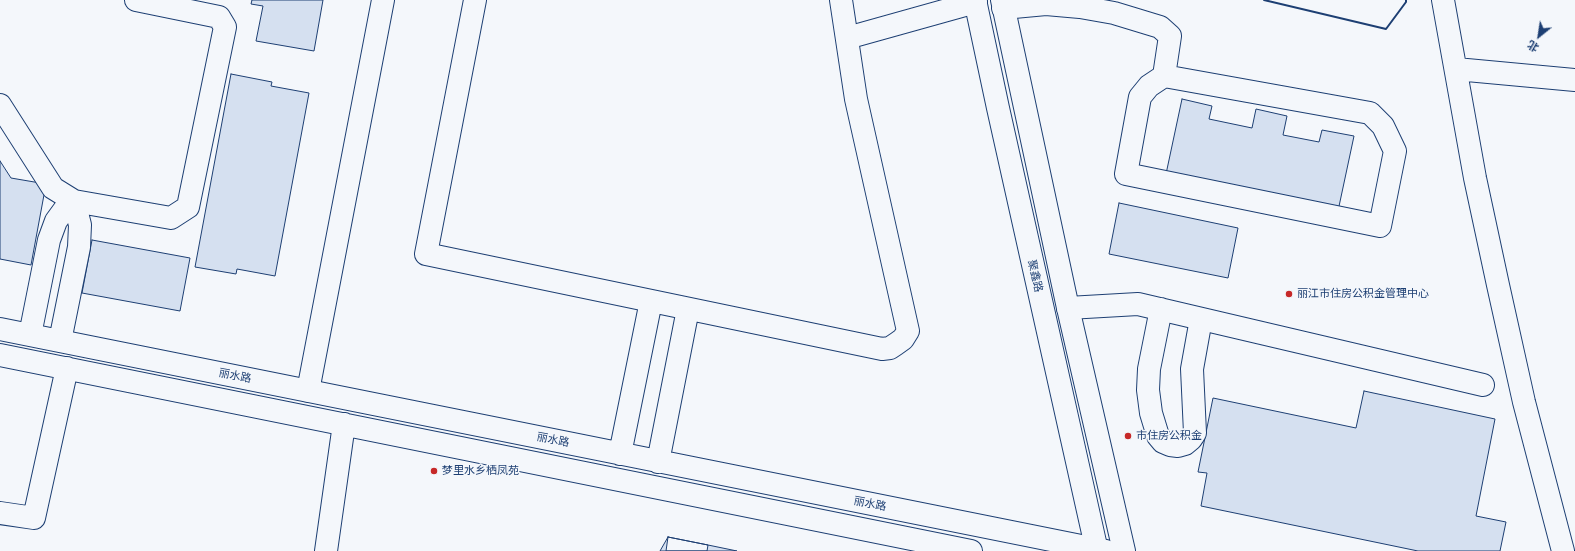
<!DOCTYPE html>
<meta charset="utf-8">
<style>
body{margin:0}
#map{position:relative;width:1575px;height:551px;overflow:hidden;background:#f4f7fb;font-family:Quicksand,"Noto Sans SC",sans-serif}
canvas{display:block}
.north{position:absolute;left:1519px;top:16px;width:40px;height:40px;-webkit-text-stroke:3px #f4f7fb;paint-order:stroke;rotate:210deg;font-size:11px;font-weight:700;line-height:16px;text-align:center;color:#1d3f73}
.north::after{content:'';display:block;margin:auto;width:14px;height:18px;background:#1d3f73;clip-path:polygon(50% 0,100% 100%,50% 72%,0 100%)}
</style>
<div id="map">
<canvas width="1575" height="551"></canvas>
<div class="north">北</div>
</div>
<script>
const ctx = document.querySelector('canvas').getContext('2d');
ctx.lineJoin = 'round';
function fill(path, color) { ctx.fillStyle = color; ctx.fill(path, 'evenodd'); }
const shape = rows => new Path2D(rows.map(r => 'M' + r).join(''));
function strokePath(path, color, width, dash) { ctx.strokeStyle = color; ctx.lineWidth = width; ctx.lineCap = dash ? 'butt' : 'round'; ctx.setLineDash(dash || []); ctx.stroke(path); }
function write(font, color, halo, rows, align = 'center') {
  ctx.font = font + ' Quicksand,"Noto Sans SC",sans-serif'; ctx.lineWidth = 3; ctx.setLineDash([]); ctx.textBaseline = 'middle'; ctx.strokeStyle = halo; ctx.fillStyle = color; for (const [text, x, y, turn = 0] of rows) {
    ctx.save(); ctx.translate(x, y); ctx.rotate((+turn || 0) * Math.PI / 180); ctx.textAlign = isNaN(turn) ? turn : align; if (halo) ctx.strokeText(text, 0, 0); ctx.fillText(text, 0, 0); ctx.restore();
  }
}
const building = shape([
 [252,0,323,0,314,51,256,41,263,6,251,4,252,0],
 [231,74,272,82,271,86,309,93,275,276,237,269,236,274,195,267,231,74],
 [1182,99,1212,106,1209,119,1252,128,1256,109,1287,116,1283,135,1319,142,1322,130,1354,136,1338,211,1166,174,1182,99],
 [0,161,11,178,46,184,31,265,0,259,0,161],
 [1119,203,1238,228,1228,278,1109,254,1119,203],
 [92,240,190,258,180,311,82,293,92,240],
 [1364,391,1495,419,1476,516,1506,522,1500,551,1418,551,1201,506,1207,473,1198,472,1213,398,1356,428,1364,391],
 [668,537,708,545,737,551,660,551,668,537],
 [668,537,708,545,707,551,666,551,668,537]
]);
fill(building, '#d5e0f0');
strokePath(building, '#1d3f73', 1);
const minor = shape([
 [475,0,426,254,882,349,890,348,896,344,903,339,908,331,856,99,841,0],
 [1443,0,1475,178,1498,285,1524,402,1563,551],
 [1003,8,1046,4,1080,7,1114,13,1160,27,1170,36,1164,76],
 [847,38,976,2],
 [1456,69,1575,80],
 [1164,76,1370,113,1383,126,1395,151,1380,226,1126,174,1140,97,1149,86,1164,76],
 [0,105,53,188,74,201,171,218,188,207,225,27,219,17,136,0],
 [1068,308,1138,304,1483,385],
 [1161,309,1149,369,1148,390,1151,413,1158,436,1163,442,1170,445,1178,446,1185,444,1191,439,1195,433,1192,369,1201,319],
 [0,329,1106,551],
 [30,335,49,240,56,221,64,210,74,201],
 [60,341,79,247,80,225,74,201],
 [0,355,971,551],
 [308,391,383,0],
 [620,454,651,301],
 [658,462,688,309],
 [0,513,34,518,67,368],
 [326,551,344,424]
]);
const major = shape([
 [975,0,998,108,1097,551],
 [1002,0,1068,308,1124,551]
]);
strokePath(minor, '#1d3f73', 24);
strokePath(major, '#1d3f73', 24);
strokePath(minor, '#f4f7fb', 22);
strokePath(major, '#f4f7fb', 22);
strokePath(shape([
 [1264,0,1386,29,1406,2,1406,0]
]), '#1d3f73', 2);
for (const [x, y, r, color] of [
 [1289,294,4,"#c62828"],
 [1128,436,4,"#c62828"],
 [434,471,4,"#c62828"]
]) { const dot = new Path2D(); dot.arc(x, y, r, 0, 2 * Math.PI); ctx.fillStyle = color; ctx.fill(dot); strokePath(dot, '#f4f7fb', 1.5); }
write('11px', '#1d3f73', '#f4f7fb', [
 ["聚鑫路",1035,276,77],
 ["丽水路",235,376,11],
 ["丽水路",553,440,11],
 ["丽水路",870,504,11]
]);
write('11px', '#1d3f73', '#f4f7fb', [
 ["丽江市住房公积金管理中心",1297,294],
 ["市住房公积金",1136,436],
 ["梦里水乡栖凤苑",442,471]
], 'left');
</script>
